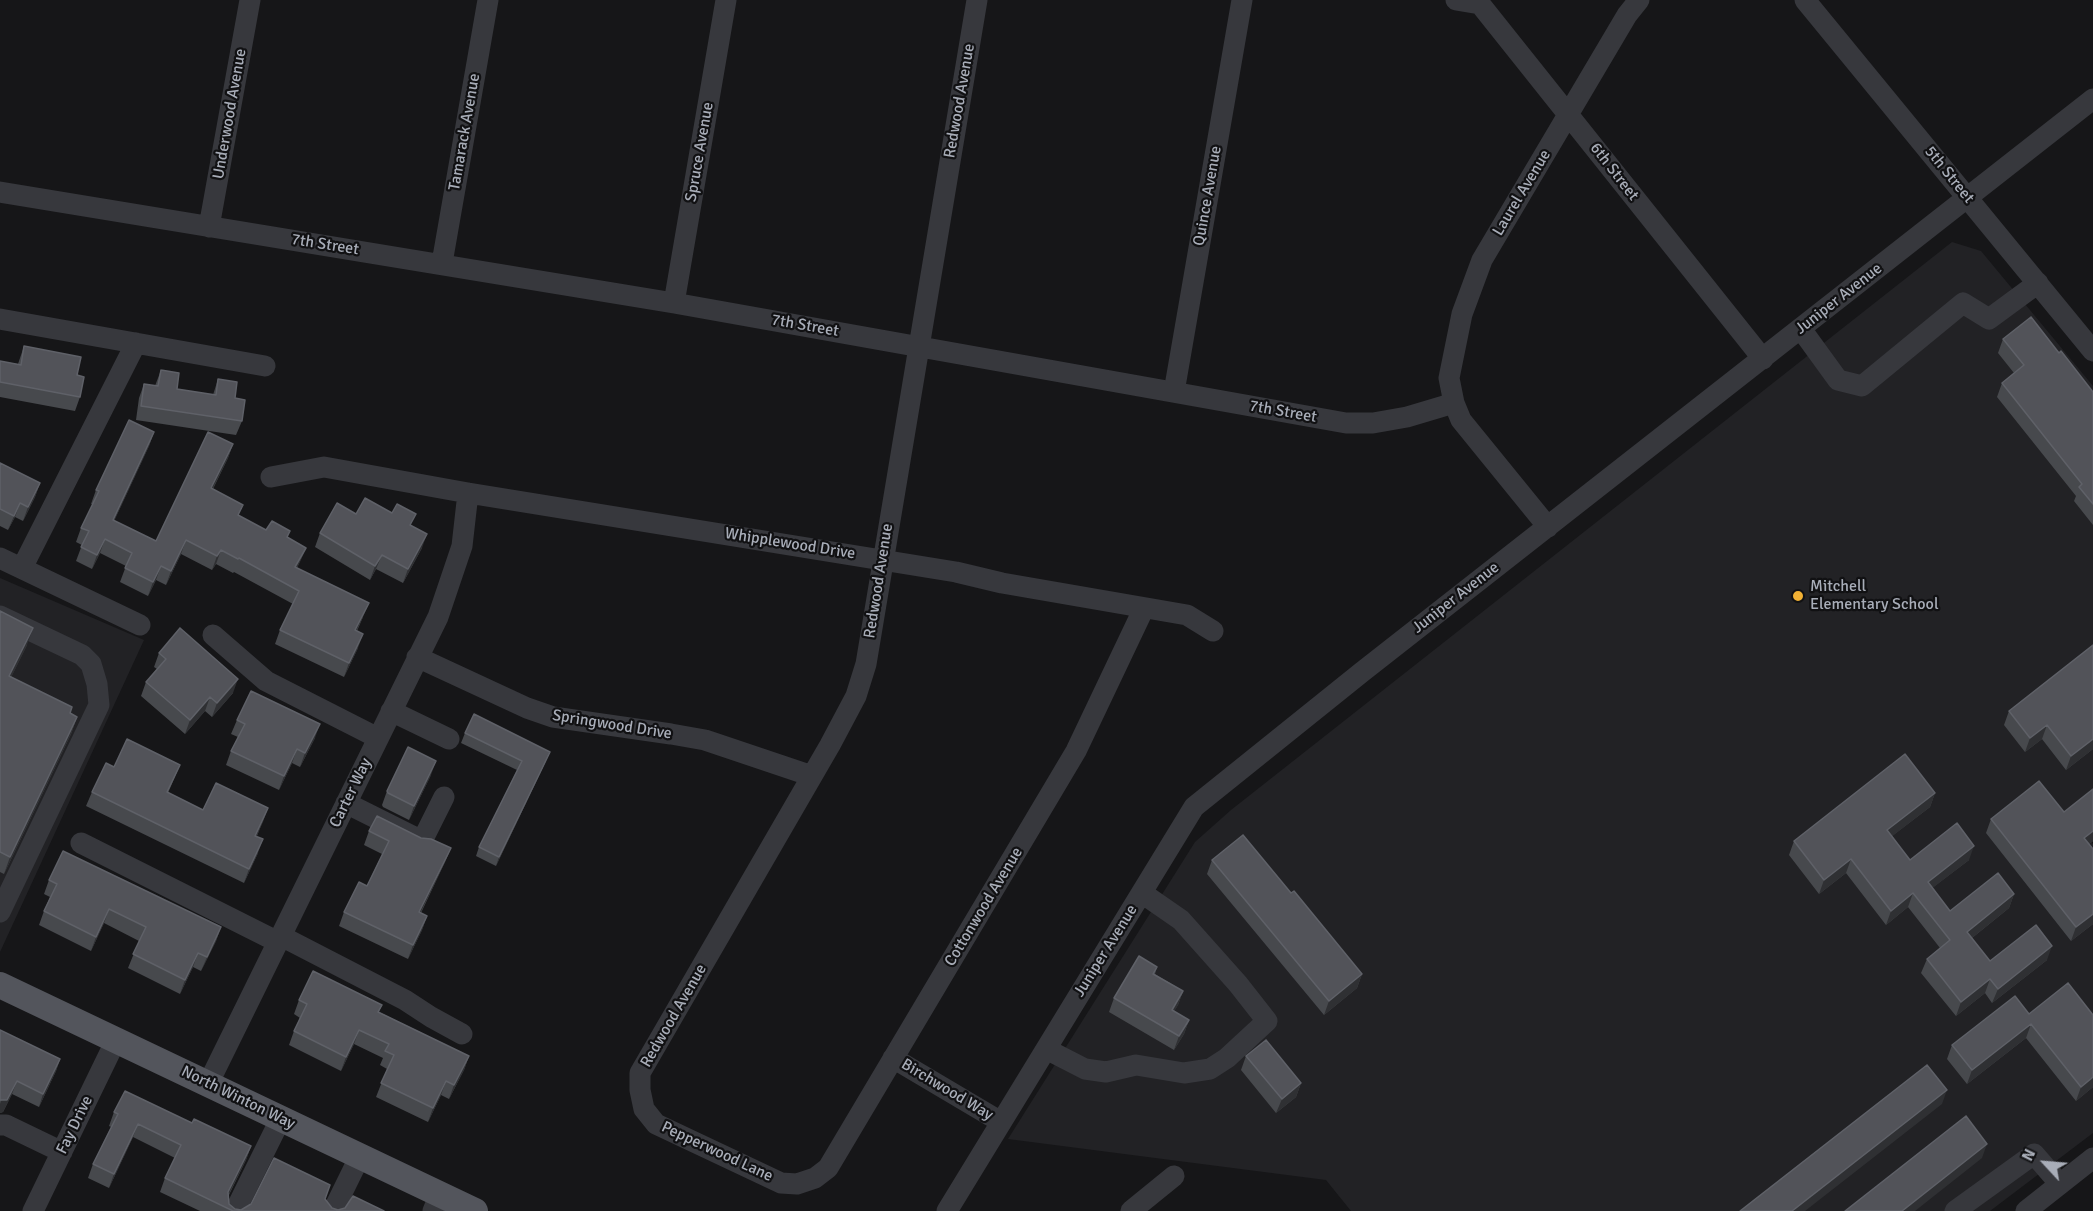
<!DOCTYPE html>
<style>
body{margin:0}
#map{position:relative;width:2093px;height:1211px;overflow:hidden;background:#161618;font-family:Signika,sans-serif}
canvas{display:block}
.north{position:absolute;left:2015px;top:1133px;width:60px;height:60px;-webkit-text-stroke:4px #111113;paint-order:stroke;rotate:296deg;font-size:16px;font-weight:700;line-height:24px;text-align:center;color:#a8adb8}
.north::after{content:'';display:block;margin:auto;width:21px;height:27px;background:#a8adb8;clip-path:polygon(50% 0,100% 100%,50% 72%,0 100%)}
</style>
<div id="map">
<canvas width="2093" height="1211"></canvas>
<div class="north">N</div>
</div>
<script>
const ctx = document.querySelector('canvas').getContext('2d');
ctx.lineJoin = 'round';
function fill(path, color) { ctx.fillStyle = color; ctx.fill(path, 'evenodd'); }
const shape = rows => new Path2D(rows.map(r => 'M' + r).join(''));
function strokePath(path, color, width, dash) { ctx.strokeStyle = color; ctx.lineWidth = width; ctx.lineCap = dash ? 'butt' : 'round'; ctx.setLineDash(dash || []); ctx.stroke(path); }
function write(font, color, halo, rows, align = 'center') {
  ctx.font = font + ' Signika,sans-serif'; ctx.lineWidth = 4.5; ctx.setLineDash([]); ctx.textBaseline = 'middle'; ctx.strokeStyle = halo; ctx.fillStyle = color; for (const [text, x, y, turn = 0] of rows) {
    ctx.save(); ctx.translate(x, y); ctx.rotate((+turn || 0) * Math.PI / 180); ctx.textAlign = isNaN(turn) ? turn : align; if (halo) ctx.strokeText(text, 0, 0); ctx.fillText(text, 0, 0); ctx.restore();
  }
}
fill(shape([
 [1952,242,1981,251,2093,386,2093,805,2074,820,2093,844,2093,1133,1990,1211,1351,1211,1326,1180,1008,1139,1195,842,1231,810],
 [0,578,144,640,0,952]
]), '#222225');
strokePath(shape([
 [977,0,866,664,856,696,830,745,640,1073,640,1090,644,1109,656,1124,781,1183,797,1184,815,1178,828,1168,1076,751,1144,608],
 [1456,0,1480,4,1763,359],
 [1805,0,2093,351],
 [0,192,674,303,1346,423,1373,423,1407,417,1454,403],
 [209,227,250,0],
 [442,263,488,0],
 [674,303,726,0],
 [0,319,265,366],
 [1801,329,1838,380,1862,386,1963,303,1989,319,2038,283],
 [1174,392,1242,0],
 [271,477,324,467,468,493,956,572,1002,583,1187,615,1213,631],
 [1548,527,1461,420,1454,403,1449,378,1462,314,1482,260,1627,15,1639,0],
 [0,558,140,625],
 [22,568,136,343],
 [0,616,82,655,91,664,97,684,99,705,0,912],
 [213,635,266,681,378,738],
 [417,657,527,708,553,717,671,734,705,740,812,776],
 [391,711,449,739],
 [346,803,422,841,444,797],
 [81,843,278,942],
 [281,936,405,1000,431,1017,462,1034],
 [1046,1049,1085,1069,1106,1072,1136,1065,1184,1073,1210,1069,1227,1058,1267,1021,1238,984,1181,920,1142,893],
 [893,1058,1001,1122],
 [208,1084,438,617,462,546,468,493],
 [0,1125,6,1125,62,1152],
 [33,1211,116,1040],
 [235,1211,281,1118],
 [333,1211,360,1156],
 [433,1211,440,1194],
 [947,1211,1194,807,1362,672,2093,99],
 [1131,1211,1174,1176],
 [1955,1211,2034,1154,2060,1184],
 [2026,1211,2093,1158]
]), '#37383d', 21);
strokePath(shape([
 [0,985,475,1211]
]), '#53555c', 26);
fill(shape([
 [2003,339,2059,353,2093,392,2093,525,2074,501,2076,496,1997,397,2002,383,2014,373,1998,353],
 [24,346,77,375,80,397,75,411,0,397,0,361,18,364],
 [161,370,177,389,213,395,218,379,235,398,242,421,236,435,136,420,139,398,144,384,155,386],
 [154,432,149,446,114,521,156,541,233,444,228,458,213,489,239,516,266,530,287,538,306,548,297,568,363,617,357,631,358,648,344,677,275,644,280,630,293,604,234,572,233,573,216,564,212,570,181,554,166,585,156,580,148,596,120,582,126,566,100,553,92,569,76,561,82,545,76,542,81,528,93,504,91,504,96,490],
 [0,463,40,483,35,497,23,521,15,517,8,530,0,526],
 [356,514,412,526,422,548,403,583,376,569,370,580,315,547,320,533],
 [0,611,27,645,11,677,77,717,71,734,4,874,0,872],
 [2093,645,2093,749,2066,770,2042,739,2025,752,2004,725,2009,711],
 [159,653,233,693,212,717,205,711,185,734,141,696,146,682,157,669,154,667],
 [237,720,315,738,300,767,292,763,279,790,226,765,231,751,238,737,231,734],
 [465,733,546,761,496,866,476,856,479,847,517,770,461,743],
 [180,765,168,793,203,810,268,808,257,836,258,853,244,883,86,806,92,792,114,767],
 [431,775,409,820,383,807,382,805,387,791],
 [1935,793,1930,807,1892,836,1910,860,1969,860,1932,888,1950,911,2014,894,2009,908,1972,938,1990,961,2047,960,1992,1003,1985,993,1956,1016,1921,973,1927,959,1940,948,1908,907,1886,925,1846,873,1819,894,1789,855,1794,841],
 [2064,812,2093,841,2089,844,2093,849,2093,924,2071,941,1986,833,1991,819],
 [369,831,421,838,451,848,445,862,421,913,427,916,422,930,408,959,339,926,344,912,367,886,382,854,364,845],
 [1212,860,1291,893,1362,974,1357,988,1324,1015,1207,874],
 [49,880,221,927,216,941,201,971,193,967,180,994,128,968,139,941,104,923,91,951,39,925,44,911,50,897,44,894],
 [1157,967,1155,974,1183,991,1178,1005,1174,1011,1189,1020,1184,1034,1174,1050,1109,1012,1114,998],
 [299,1000,382,1005,379,1012,469,1056,464,1070,449,1099,441,1095,428,1122,376,1097,387,1069,380,1065,383,1058,354,1044,341,1071,289,1045,294,1031,300,1018,294,1014],
 [2029,1014,2093,1087,2076,1101,2026,1038,1967,1084,1947,1059,1952,1045],
 [0,1030,60,1059,56,1071,39,1107,12,1094,3,1112,0,1113],
 [1246,1056,1301,1083,1296,1097,1276,1113,1241,1070],
 [114,1112,192,1123,251,1146,246,1160,229,1195,229,1204,235,1209,241,1210,325,1199,332,1208,338,1210,384,1211,200,1211,160,1192,165,1178,175,1158,133,1137,109,1188,88,1178,93,1164,111,1127,109,1126]
]), '#47494d');
fill(shape([
 [154,432,149,446,108,534,113,520],
 [233,444,228,458,206,502,211,488],
 [40,483,35,497,23,521,28,507],
 [20,503,15,517,8,530,14,516],
 [427,534,422,548,403,583,408,569],
 [105,539,100,553,92,569,97,555],
 [186,540,181,554,166,585,171,571],
 [306,548,300,562,290,581,295,567],
 [221,550,216,564,212,570,217,556],
 [382,555,376,569,370,580,375,566],
 [161,566,156,580,148,596,153,582],
 [369,603,363,617,350,644,355,630],
 [33,628,27,645,3,694,9,676],
 [363,634,358,648,344,677,349,663],
 [238,679,233,693,212,717,217,703],
 [210,697,205,711,185,734,190,720],
 [77,717,71,734,4,874,10,857],
 [320,724,315,738,300,767,305,753],
 [2047,725,2042,739,2025,752,2030,738],
 [2093,739,2093,749,2066,770,2071,756],
 [297,749,292,763,279,790,284,776],
 [550,752,546,761,496,866,499,857],
 [436,761,431,775,409,820,414,806],
 [1935,793,1930,807,1882,844,1887,830],
 [268,808,263,822,250,850,255,836],
 [2093,831,2093,841,2079,852,2084,838],
 [263,839,258,853,244,883,249,869],
 [1974,846,1969,860,1922,896,1928,882],
 [451,848,445,862,414,926,419,912],
 [1851,859,1846,873,1819,894,1824,880],
 [1913,893,1908,907,1886,925,1891,911],
 [2014,894,2009,908,1962,946,1967,932],
 [109,909,104,923,91,951,96,937],
 [2093,914,2093,924,2071,941,2076,927],
 [427,916,422,930,408,959,413,945],
 [221,927,216,941,201,971,207,957],
 [2052,946,2047,960,1992,1003,1998,989],
 [198,953,193,967,180,994,185,980],
 [1362,974,1357,988,1324,1015,1329,1001],
 [1990,979,1985,993,1956,1016,1961,1002],
 [1183,991,1178,1005,1167,1024,1172,1010],
 [1189,1020,1184,1034,1174,1050,1179,1036],
 [2031,1024,2026,1038,1967,1084,1972,1070],
 [359,1030,354,1044,341,1071,346,1057],
 [469,1056,464,1070,449,1099,454,1085],
 [60,1059,56,1071,39,1107,43,1094],
 [2093,1077,2093,1087,2076,1101,2081,1087],
 [17,1081,12,1094,3,1112,0,1113,0,1104,1,1101],
 [446,1081,441,1095,428,1122,433,1108],
 [1301,1083,1296,1097,1276,1113,1282,1099],
 [1947,1090,1942,1104,1805,1211,1792,1211],
 [138,1124,133,1137,109,1188,114,1174],
 [1987,1144,1982,1158,1915,1211,1902,1211],
 [251,1146,246,1160,223,1206,228,1192]
]), '#2f3033');
const building = shape([
 [2031,317,2059,353,2061,351,2093,392,2093,504,2079,487,2082,484,2002,383,2024,365,2003,339,2031,317],
 [24,346,81,357,77,375,84,377,80,397,0,382,0,361,21,365,24,346],
 [161,370,179,373,177,389,216,395,218,379,237,382,235,398,245,400,242,421,141,406,144,384,158,386,161,370],
 [129,420,154,432,113,520,156,541,208,432,233,444,211,488,243,505,238,515,266,530,272,521,290,531,287,537,306,548,295,567,369,603,355,630,363,634,349,663,280,630,299,591,239,558,238,559,221,550,217,556,186,540,171,571,161,566,153,582,125,568,132,553,105,539,97,555,81,547,89,531,81,528,99,491,96,490,129,420],
 [0,463,40,483,28,507,20,503,14,516,0,509,0,463],
 [365,498,392,513,397,504,416,514,410,525,427,534,408,569,382,555,375,566,320,533,337,503,356,514,365,498],
 [0,611,33,628,9,676,72,707,70,713,77,717,10,857,0,852,0,611],
 [180,628,238,679,217,703,210,697,190,720,146,682,166,659,159,653,180,628],
 [2093,645,2093,739,2071,756,2047,725,2030,738,2009,711,2093,645],
 [251,691,320,724,305,753,297,749,284,776,231,751,245,724,237,720,251,691],
 [474,714,550,752,499,857,479,847,522,761,465,733,474,714],
 [127,739,180,765,167,792,203,810,216,783,268,808,255,836,263,839,249,869,92,792,106,763,114,767,127,739],
 [408,747,436,761,414,806,388,793,387,791,408,747],
 [1905,754,1935,793,1887,830,1910,860,1957,823,1974,846,1928,882,1950,911,1998,873,2014,894,1967,932,1990,961,2036,925,2052,946,1998,989,1990,979,1961,1002,1927,959,1950,940,1913,893,1891,911,1851,859,1824,880,1794,841,1905,754],
 [2039,781,2064,812,2093,789,2093,831,2084,838,2093,849,2093,914,2076,927,1991,819,2039,781],
 [377,816,421,838,431,839,451,848,419,912,427,916,413,945,344,912,359,882,367,886,389,841,369,831,377,816],
 [1243,835,1291,893,1294,891,1362,974,1329,1001,1212,860,1243,835],
 [63,851,221,927,207,957,198,953,185,980,133,954,146,927,109,909,96,937,44,911,57,884,49,880,63,851],
 [1139,956,1157,967,1153,974,1183,991,1172,1010,1189,1020,1179,1036,1114,998,1139,956],
 [313,971,382,1005,378,1012,469,1056,454,1085,446,1081,433,1108,381,1083,394,1055,385,1051,389,1044,359,1030,346,1057,294,1031,307,1004,299,1000,313,971],
 [2068,983,2093,1015,2093,1077,2081,1087,2031,1024,1972,1070,1952,1045,2015,996,2029,1014,2068,983],
 [0,1030,60,1059,43,1094,17,1081,7,1100,0,1100,0,1030],
 [1266,1040,1301,1083,1282,1099,1246,1056,1266,1040],
 [1927,1065,1947,1090,1792,1211,1740,1211,1927,1065],
 [125,1091,192,1123,194,1119,251,1146,228,1192,229,1204,235,1209,241,1210,251,1204,274,1158,330,1185,325,1199,332,1208,338,1210,345,1208,353,1196,384,1211,233,1211,165,1178,181,1145,138,1124,114,1174,93,1164,118,1114,114,1112,125,1091],
 [1966,1116,1987,1144,1902,1211,1845,1211,1966,1116]
]);
fill(building, '#525359');
strokePath(building, '#5f6168', 1.5);
for (const [x, y, r, color] of [
 [1798,596,6,"#f2b134"]
]) { const dot = new Path2D(); dot.arc(x, y, r, 0, 2 * Math.PI); ctx.fillStyle = color; ctx.fill(dot); strokePath(dot, '#111113', 2); }
write('16px', '#a8adb8', '#111113', [
 ["Redwood Avenue",960,101,-80],
 ["Underwood Avenue",230,114,-80],
 ["Tamarack Avenue",465,132,-80],
 ["Spruce Avenue",700,152,-80],
 ["6th Street",1614,172,52],
 ["5th Street",1949,175,51],
 ["Laurel Avenue",1522,193,-59],
 ["Quince Avenue",1208,196,-80],
 ["7th Street",325,245,9],
 ["Juniper Avenue",1839,299,-38],
 ["7th Street",805,326,10],
 ["7th Street",1283,412,10],
 ["Whipplewood Drive",790,544,9],
 ["Redwood Avenue",879,581,-81],
 ["Juniper Avenue",1456,598,-38],
 ["Springwood Drive",612,725,9],
 ["Carter Way",351,793,-64],
 ["Cottonwood Avenue",984,907,-59],
 ["Juniper Avenue",1106,951,-58],
 ["Redwood Avenue",674,1016,-60],
 ["Birchwood Way",947,1090,31],
 ["North Winton Way",238,1098,26],
 ["Fay Drive",75,1125,-64],
 ["Pepperwood Lane",717,1152,25]
]);
write('16px', '#a8adb8', '#111113', [
 ["Mitchell",1810,587],
 ["Elementary School",1810,605]
], 'left');
</script>
